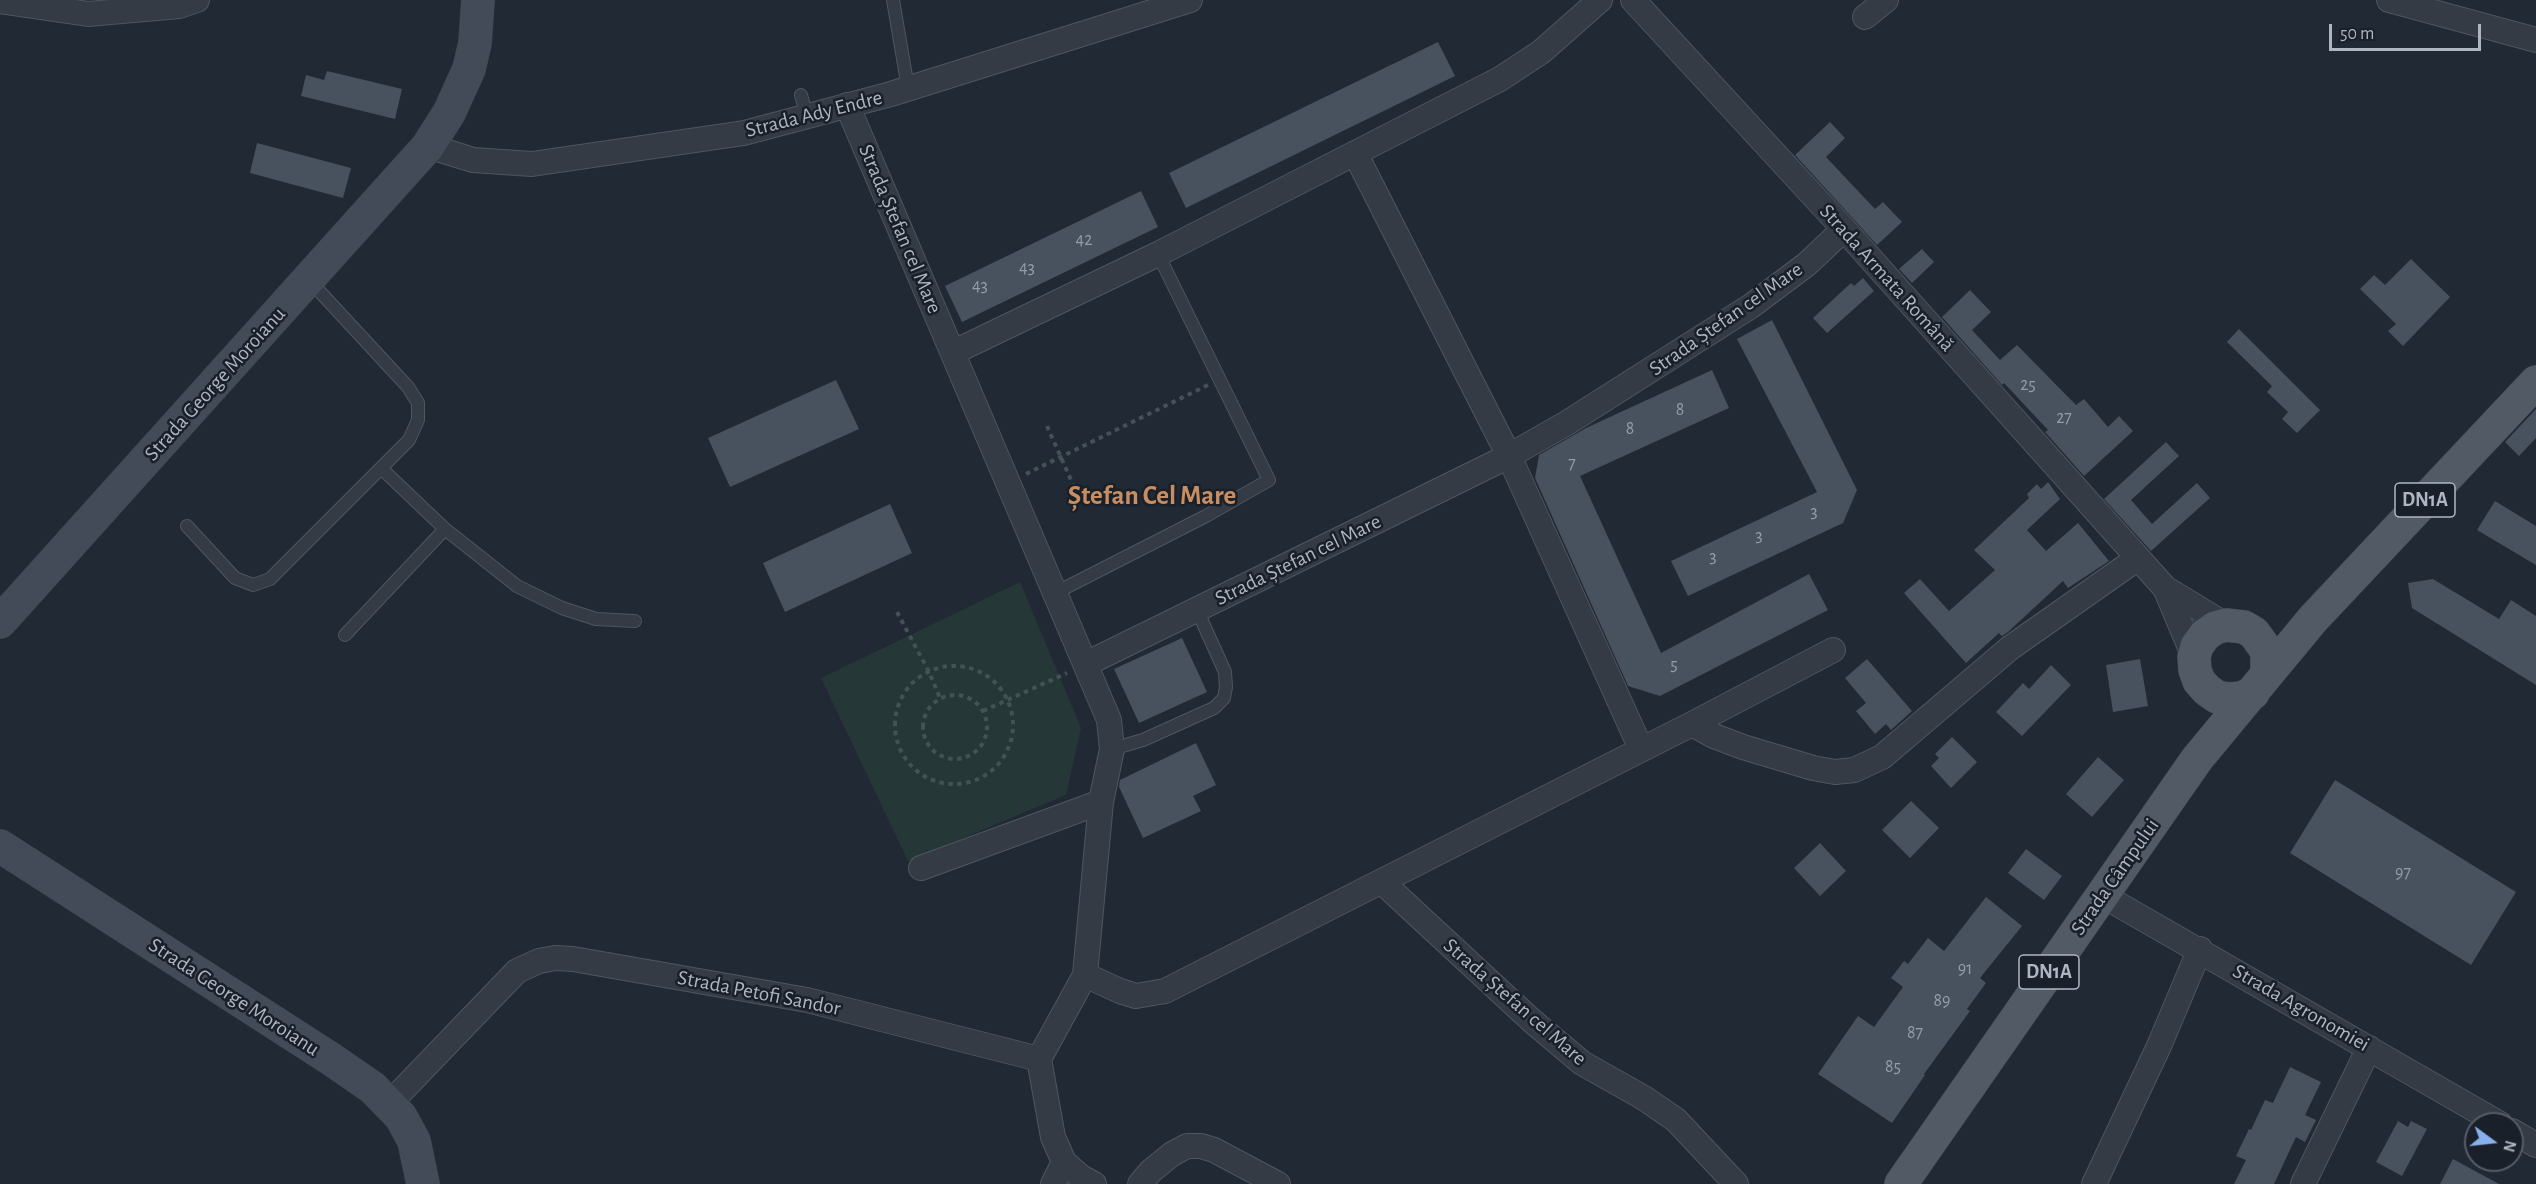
<!DOCTYPE html>
<meta charset="utf-8">
<style>
body{margin:0}
#map{position:relative;width:2536px;height:1184px;overflow:hidden;background:#212934;font-family:"Alegreya Sans",sans-serif}
canvas{display:block}
.north{position:absolute;left:2464px;top:1112px;width:60px;height:60px;box-sizing:border-box;background:#1a2029;border:2px solid #565c66;border-radius:50%;rotate:105deg;font-size:16px;font-weight:700;line-height:24px;text-align:center;color:#afb6c2}
.north::after{content:'';display:block;margin:auto;width:21px;height:27px;background:#88b0ed;clip-path:polygon(50% 0,100% 100%,50% 72%,0 100%)}
.scale{position:absolute;left:2329px;top:24px;width:152px;height:27px;box-sizing:border-box;border:3px solid #afb6c2;border-top:0;padding-left:8px;font-size:18px;line-height:21px;white-space:nowrap;color:#afb6c2;-webkit-text-stroke:4px #1a2029;paint-order:stroke}
</style>
<div id="map">
<canvas width="2536" height="1184"></canvas>
<div class="north">N</div>
<div class="scale">50 m</div>
</div>
<script>
const ctx = document.querySelector('canvas').getContext('2d');
ctx.lineJoin = 'round';
function fill(path, color) { ctx.fillStyle = color; ctx.fill(path, 'evenodd'); }
const shape = rows => new Path2D(rows.map(r => 'M' + r).join(''));
function strokePath(path, color, width, dash) { ctx.strokeStyle = color; ctx.lineWidth = width; ctx.lineCap = dash ? 'butt' : 'round'; ctx.setLineDash(dash || []); ctx.stroke(path); }
function write(font, color, halo, rows, align = 'center') {
  ctx.font = font + ' "Alegreya Sans",sans-serif'; ctx.lineWidth = 5; ctx.setLineDash([]); ctx.textBaseline = 'middle'; ctx.strokeStyle = halo; ctx.fillStyle = color; for (const [text, x, y, turn = 0] of rows) {
    ctx.save(); ctx.translate(x, y); ctx.rotate((+turn || 0) * Math.PI / 180); ctx.textAlign = isNaN(turn) ? turn : align; if (halo) ctx.strokeText(text, 0, 0); ctx.fillText(text, 0, 0); ctx.restore();
  }
}
fill(shape([
 [1020,582,1081,728,1066,795,908,861,821,678]
]), '#263737');
fill(shape([
 [1438,42,1455,76,1186,208,1169,173],
 [327,71,402,89,395,119,301,96,306,75,324,80],
 [1830,122,1845,138,1826,157,1875,209,1883,202,1902,222,1877,245,1795,155],
 [257,143,351,168,343,198,250,173],
 [1141,191,1158,227,962,322,945,286],
 [1922,249,1934,262,1912,283,1899,269],
 [2411,259,2450,297,2403,346,2388,331,2396,324,2360,289,2374,275,2385,285],
 [1863,278,1874,291,1827,333,1813,318,1851,283,1854,286],
 [1970,290,1991,312,1972,330,2000,360,2017,345,2076,405,2084,399,2108,427,2119,416,2133,431,2084,476,2045,432,2048,430,2004,383,2002,385,1942,317],
 [1772,320,1857,490,1843,523,1688,596,1671,561,1817,492,1737,339],
 [2239,329,2320,410,2297,433,2282,419,2288,412,2267,392,2272,386,2227,342],
 [1712,370,1729,408,1580,476,1661,653,1809,574,1828,610,1660,696,1628,686,1535,478,1539,455,1586,428],
 [836,380,859,429,730,487,708,438],
 [2536,409,2536,438,2519,456,2505,442],
 [2166,442,2179,456,2131,500,2152,524,2197,483,2210,498,2151,551,2104,499],
 [2048,482,2060,499,2027,530,2046,551,2078,523,2109,561,2068,588,2063,581,2008,632,2002,636,1999,633,1966,663,1904,593,1920,579,1949,611,1995,570,1974,550,2029,498,2027,494,2037,484,2041,489],
 [2495,501,2536,526,2536,565,2477,530],
 [890,504,912,553,785,612,763,563],
 [2433,579,2499,619,2511,600,2536,616,2536,685,2412,608,2408,583],
 [1182,638,1207,692,1139,723,1114,669],
 [1867,659,1912,711,1891,730,1886,724,1875,734,1856,711,1866,703,1845,678],
 [2140,659,2148,706,2113,712,2106,665],
 [2051,665,2071,685,2022,736,1996,712,2023,683,2029,689],
 [1952,737,1977,762,1951,788,1931,766,1939,758,1935,754],
 [1196,743,1216,785,1193,796,1201,811,1143,838,1119,787,1120,780],
 [2098,757,2124,780,2092,817,2066,794],
 [2335,780,2516,892,2471,965,2290,853],
 [1911,801,1939,828,1910,858,1882,830],
 [1820,843,1846,871,1820,896,1794,868],
 [2026,849,2062,876,2044,900,2008,873],
 [1986,897,2022,926,1980,978,1986,983,1967,1009,1970,1011,1924,1074,1925,1075,1892,1123,1818,1074,1858,1016,1874,1027,1903,987,1891,978,1904,961,1908,964,1928,938,1944,951],
 [2290,1067,2321,1082,2305,1115,2316,1120,2305,1142,2296,1137,2274,1184,2234,1184,2246,1160,2236,1156,2249,1129,2251,1130,2265,1100,2273,1103],
 [2398,1121,2408,1127,2411,1121,2427,1129,2402,1176,2376,1162],
 [2453,1159,2499,1184,2440,1184]
]), '#48515e');
const lane = shape([
 [893,0,908,88],
 [801,95,807,116],
 [381,468,445,529,517,586,562,608,596,619,635,621],
 [187,526,235,578,253,585,270,579,409,440,418,420,418,403,408,387,309,280],
 [1055,593,1206,516,1269,480,1158,254],
 [345,635,445,529],
 [1112,749,1143,740,1214,708,1224,698,1226,687,1225,672,1197,610]
]);
const street = shape([
 [1633,0,1844,229,2165,588,2194,657],
 [2389,0,2536,40],
 [0,1,88,14,179,6,197,0],
 [1865,17,1886,0],
 [847,105,1109,720,1112,749,1101,802,1085,975,1039,1059],
 [428,146,473,160,532,164,744,133,891,94,1190,0],
 [1355,153,1509,456,1641,749],
 [954,352,1158,254,1500,79,1541,52,1600,0],
 [2165,588,2226,625],
 [1086,664,1509,456,1567,423,1751,306,1807,264,1844,229],
 [1692,724,1714,736,1743,747,1813,768,1835,772,1854,770,1882,757,2010,648,2138,558],
 [921,868,1101,802],
 [1382,882,1531,1020,1582,1063,1644,1098,1676,1120,1736,1184],
 [2102,895,2500,1124],
 [1085,975,1120,991,1136,996,1165,991,1692,724,1833,650],
 [1039,1059,1053,1137,1064,1162,1081,1177,1094,1184],
 [390,1103,517,971,539,961,555,958,573,959,807,1000,1039,1059],
 [2512,1131,2536,1145],
 [1053,1184,1064,1162],
 [1140,1184,1151,1171,1172,1154,1187,1146,1201,1146,1214,1150,1278,1184],
 [2094,1184,2159,1046,2200,949],
 [2303,1184,2369,1048]
]);
const secondary = shape([
 [0,622,428,146,449,113,469,69,475,43,478,0],
 [0,846,331,1059,373,1088,401,1117,414,1141,423,1184]
]);
const primary = shape([
 [2253,693,2241,698,2229,699,2217,697,2207,690,2199,681,2195,670,2194,657,2197,646,2205,635,2215,628,2226,625,2244,627,2254,633,2267,651,2267,673],
 [1901,1184,2197,759,2313,619,2536,382]
]);
strokePath(lane, '#4f5660', 14);
strokePath(street, '#4f5660', 26);
strokePath(secondary, '#3e444f', 34);
strokePath(primary, '#3e444f', 34);
strokePath(shape([
 [1047,426,1075,489],
 [1026,474,1208,385],
 [897,612,929,672,940,698],
 '895 725a59 59 0 1 1 118 0a59 59 0 1 1-118 0Z',
 '923 727a32 32 0 1 1 64 0a32 32 0 1 1-64 0Z',
 [983,711,1067,673]
]), '#435355', 4, [4.5, 4.5]);
strokePath(lane, '#343b45', 12);
strokePath(street, '#343b45', 24);
strokePath(secondary, '#434b58', 33);
strokePath(primary, '#525a65', 33);
write('18px', '#959da9', null, [
 ["42",1084,240],
 ["43",1027,268],
 ["43",980,286],
 ["25",2028,385],
 ["8",1680,410],
 ["27",2064,418],
 ["8",1630,429],
 ["7",1572,464],
 ["3",1814,512],
 ["3",1759,536],
 ["3",1713,557],
 ["5",1674,665],
 ["97",2403,873],
 ["91",1965,969],
 ["89",1942,1001],
 ["87",1915,1033],
 ["85",1893,1067]
]);
for (const [x, y, w] of [
 [2425,500,60],
 [2049,972,60]
]) { const box = new Path2D(); box.roundRect(x - w / 2, y - 17, w, 34, 4.5); ctx.fillStyle = '#1a2029'; ctx.fill(box); strokePath(box, '#afb6c2', 1.5); }
write('bold 20px', '#afb6c2', null, [
 ["DN1A",2425,500],
 ["DN1A",2049,972]
]);
write('21px', '#afb6c2', '#1a2029', [
 ["Strada Ady Endre",814,114,-14],
 ["Strada Ștefan cel Mare",900,229,67],
 ["Strada Armata Română",1887,278,48],
 ["Strada Ștefan cel Mare",1726,319,-35],
 ["Strada George Moroianu",215,384,-48],
 ["Strada Ștefan cel Mare",1298,560,-26],
 ["Strada Câmpului",2115,877,-55],
 ["Strada Petofi Sandor",759,993,11],
 ["Strada George Moroianu",234,997,33],
 ["Strada Ștefan cel Mare",1515,1002,41],
 ["Strada Agronomiei",2301,1008,30]
]);
write('bold 27px', '#c88e63', '#1a2029', [
 ["Ștefan Cel Mare",1152,496]
]);
</script>
